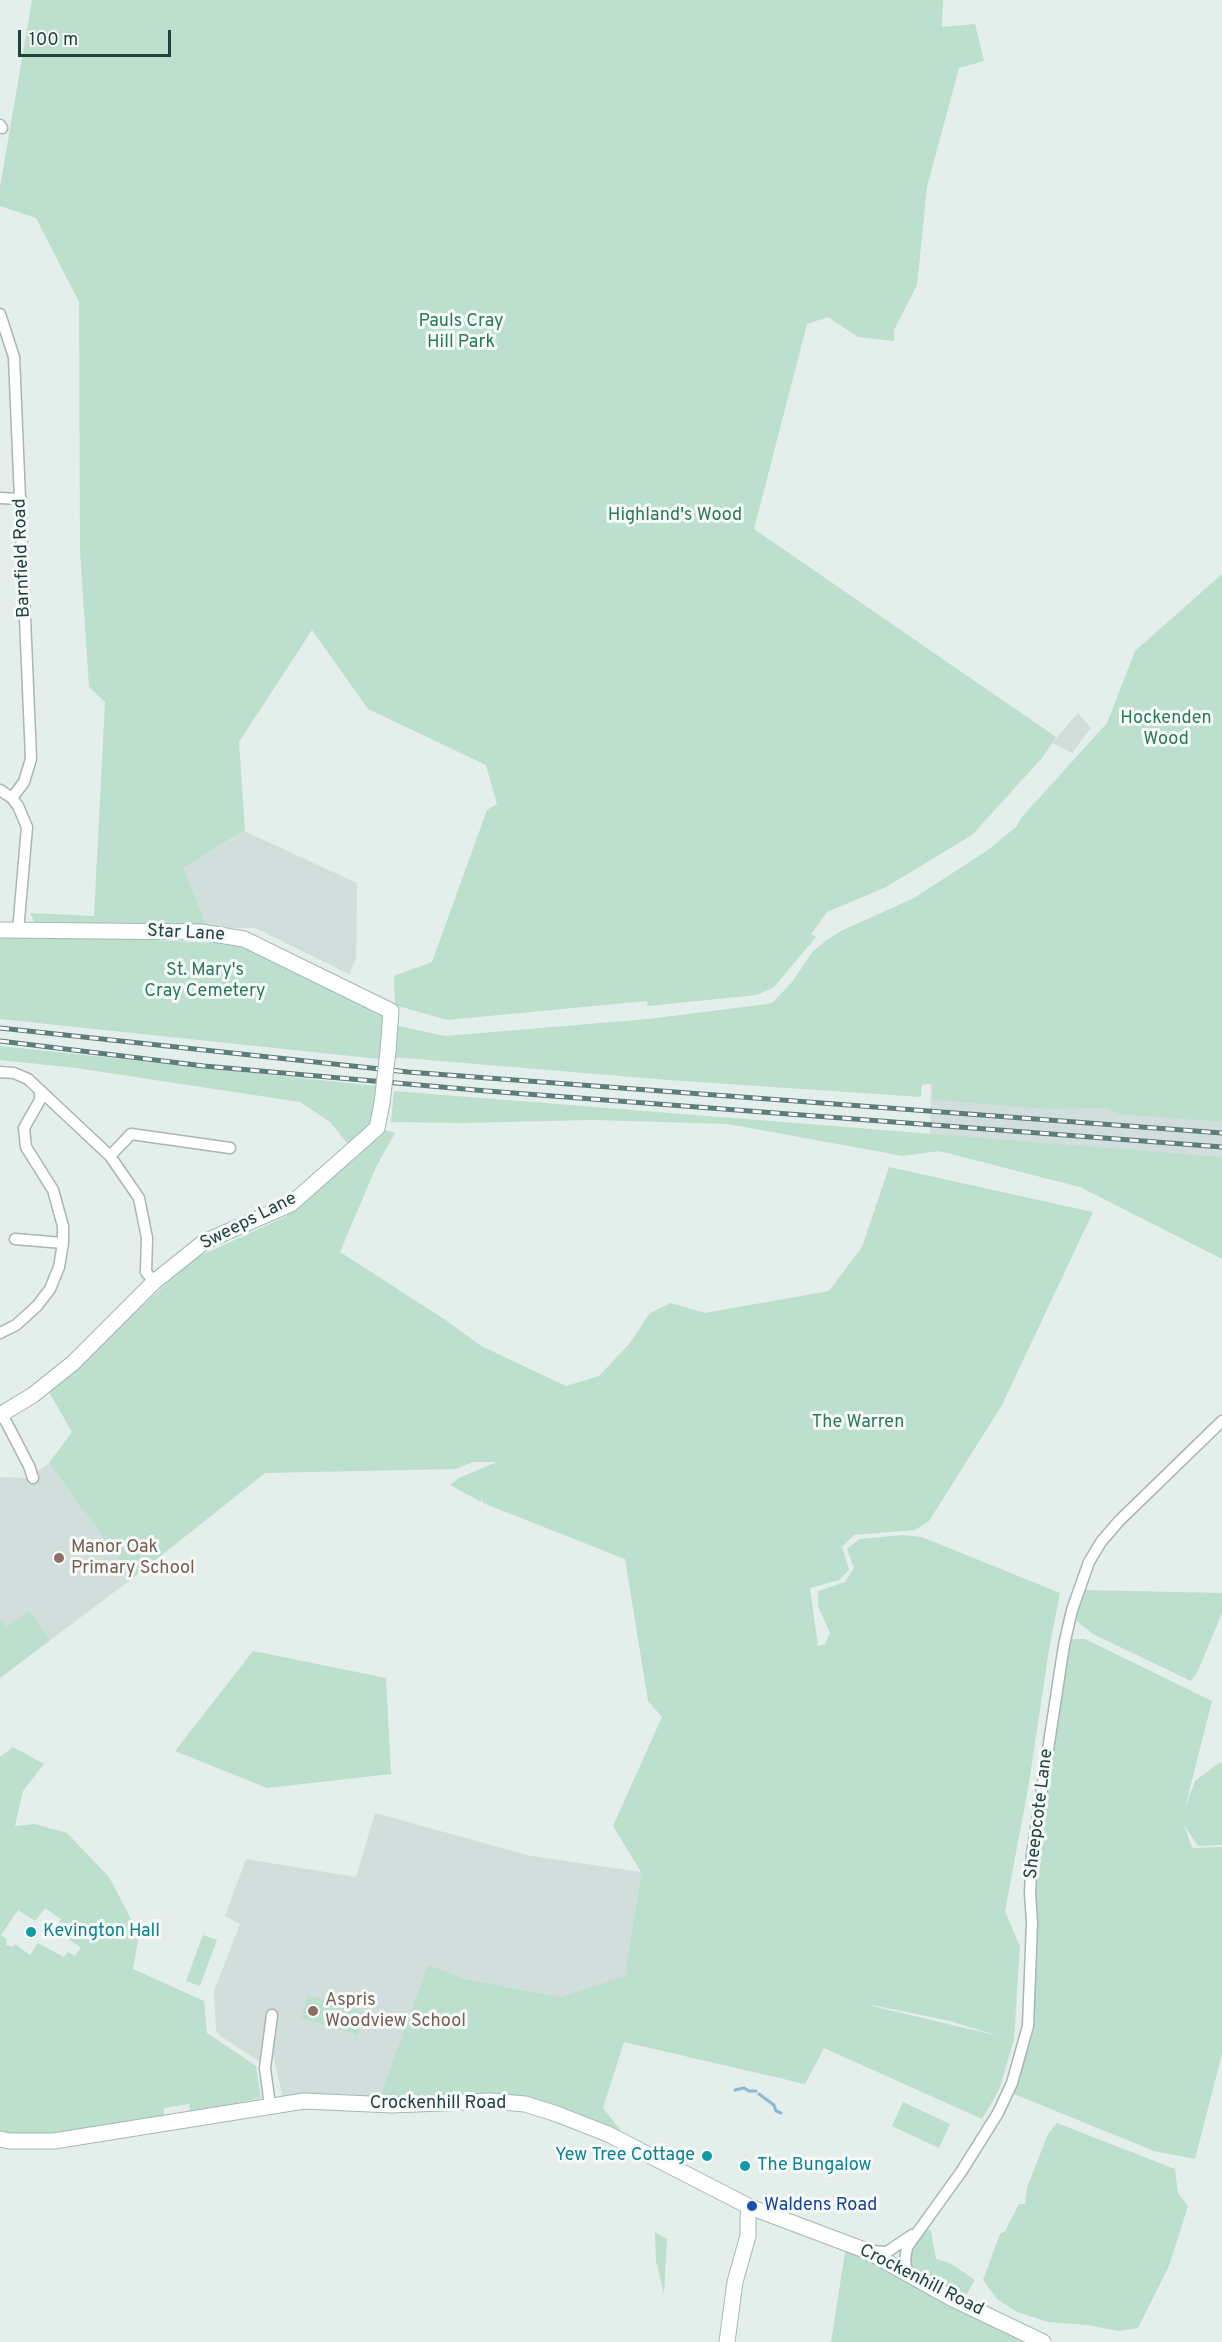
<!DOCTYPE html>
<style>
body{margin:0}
#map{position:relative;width:1222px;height:2342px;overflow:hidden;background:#e4eeeb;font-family:Overpass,sans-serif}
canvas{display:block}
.scale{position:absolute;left:18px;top:30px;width:153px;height:27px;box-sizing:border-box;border:3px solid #22413f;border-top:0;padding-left:8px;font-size:18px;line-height:21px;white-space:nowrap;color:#22413f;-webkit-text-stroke:4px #f5faf8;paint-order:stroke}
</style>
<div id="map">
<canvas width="1222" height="2342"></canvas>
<div class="scale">100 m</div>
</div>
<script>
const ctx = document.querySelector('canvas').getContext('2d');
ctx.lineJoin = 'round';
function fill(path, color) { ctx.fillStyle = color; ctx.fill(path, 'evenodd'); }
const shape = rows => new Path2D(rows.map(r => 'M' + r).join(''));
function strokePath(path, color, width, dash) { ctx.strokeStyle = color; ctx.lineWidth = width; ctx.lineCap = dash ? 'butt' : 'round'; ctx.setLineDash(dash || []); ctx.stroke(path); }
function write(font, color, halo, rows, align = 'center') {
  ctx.font = font + ' Overpass,sans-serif'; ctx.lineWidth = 6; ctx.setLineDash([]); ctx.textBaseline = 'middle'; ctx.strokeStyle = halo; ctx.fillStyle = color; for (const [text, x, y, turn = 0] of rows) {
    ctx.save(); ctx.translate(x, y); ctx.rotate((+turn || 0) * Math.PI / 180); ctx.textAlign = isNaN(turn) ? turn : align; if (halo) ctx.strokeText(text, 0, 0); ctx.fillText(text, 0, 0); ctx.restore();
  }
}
fill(shape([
 [1078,713,1091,728,1072,753,1052,743],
 [244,831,357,883,356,959,349,974,255,928,207,928,184,868],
 [1032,1075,1222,1109,1222,1179,930,1134,931,1085],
 [49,1463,133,1578,0,1678,0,1477,29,1478],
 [375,1813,531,1856,641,1872,625,1976,560,1997,466,1979,428,1966,379,2099,283,2098,273,2055,261,2053,260,2062,219,2035,216,2030,214,1991,240,1924,225,1916,246,1859,356,1877]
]), '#d2dedb');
fill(shape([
 [32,0,943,0,942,27,975,24,984,61,959,68,927,187,917,285,894,330,894,341,858,337,828,317,807,324,754,529,1056,737,1042,758,972,835,886,887,827,912,811,934,816,937,773,988,756,995,648,1006,647,1001,447,1020,395,1005,394,976,432,962,487,810,497,804,486,765,368,709,312,630,239,742,245,830,184,868,207,928,36,926,30,913,94,916,105,702,89,687,80,551,79,302,36,218,0,206,0,187],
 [1222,574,1222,1122,1119,1114,1107,1108,1050,1109,932,1100,933,1085,927,1084,922,1085,921,1097,668,1080,392,1057,394,1025,445,1036,648,1019,767,1004,773,1002,792,982,813,951,827,940,841,931,914,898,988,850,1017,826,1021,818,1107,723,1135,651],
 [0,934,219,943,249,949,383,1014,379,1059,0,1019],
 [0,1046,376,1086,371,1127,350,1147,330,1122,300,1102,76,1068,0,1060],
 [394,1091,1222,1157,1222,1259,1080,1187,939,1151,903,1156,728,1124,594,1120,462,1123,391,1122],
 [384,1130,395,1133,376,1167,340,1252,447,1321,481,1346,566,1386,599,1376,630,1343,650,1313,671,1303,705,1313,829,1291,862,1247,889,1167,1093,1212,1002,1405,929,1521,915,1530,854,1535,842,1547,849,1570,839,1580,810,1588,818,1646,825,1644,830,1633,818,1606,818,1591,845,1582,854,1568,847,1549,859,1539,902,1535,922,1537,1060,1593,1049,1650,1029,1783,1005,1911,1020,1947,1014,2040,999,2090,982,2119,824,2048,805,2084,624,2042,603,2108,622,2132,530,2100,379,2099,428,1965,466,1979,560,1997,625,1976,641,1872,613,1826,662,1717,648,1701,625,1559,483,1503,481,1497,481,1502,450,1485,459,1478,497,1462,473,1462,456,1469,265,1473,133,1578,49,1463,72,1432,49,1392,193,1259,285,1217,358,1156],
 [872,2005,950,2021,999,2036,872,2006],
 [1084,1590,1222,1593,1222,1613,1197,1673,1191,1681,1093,1634,1074,1619],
 [29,1611,50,1640,0,1678,0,1619,7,1627],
 [1069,1639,1085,1639,1212,1701,1185,1808,1195,1781,1220,1762,1222,1764,1222,1845,1198,1846,1184,1825,1192,1848,1222,1847,1222,2054,1195,2159,1154,2151,1014,2094,1034,2018,1034,1872],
 [253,1651,386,1678,391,1774,267,1788,175,1751],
 [13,1747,44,1764,23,1791,15,1826,35,1824,67,1833,109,1877,139,1934,133,1969,204,2001,207,2033,256,2066,261,2098,191,2114,189,2104,164,2108,164,2118,61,2136,0,2134,0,1757],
 [45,1908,61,1919,55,1929,81,1948,75,1956,68,1952,64,1957,38,1943,30,1955,15,1944,13,1947,6,1945,7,1939,1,1935,18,1910,35,1921],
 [203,1935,217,1940,200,1986,186,1981],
 [308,1995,345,2007,340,2027,347,2007,364,2012,357,2035,301,2018],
 [903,2102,950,2124,939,2148,892,2126],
 [1057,2123,1175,2169,1178,2193,1188,2206,1169,2266,1138,2328,1119,2331,1087,2325,1048,2322,1017,2312,997,2299,983,2280,1000,2234,1005,2231,1019,2204,1025,2204,1027,2188,1048,2134],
 [925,2226,931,2231,936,2259,950,2263,975,2280,964,2299,910,2272,910,2248],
 [655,2232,667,2239,664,2294,656,2261],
 [846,2246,1033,2342,831,2342]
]), '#bce0cd');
strokePath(shape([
 [735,2090,744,2088,749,2091,756,2091],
 [759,2094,774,2105,776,2111,781,2113]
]), '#89bad5', 3);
const street = shape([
 [0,125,2,128],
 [0,314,14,357,31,759,24,782,12,798],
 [0,498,21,499],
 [0,790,12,798,18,806,27,827,18,931],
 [0,1072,14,1073,28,1079,110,1156,139,1198,147,1238,146,1272,154,1282],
 [110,1156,131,1134,230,1148],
 [15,1239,63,1243],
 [0,1333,16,1325,37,1306,50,1289,59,1267,63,1243,63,1226,53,1190,26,1147,24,1128,40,1100,40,1090],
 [2,1414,29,1466,33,1478],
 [270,2106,265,2068,272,2015],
 [870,2251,887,2252,912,2235],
 [907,2274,905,2260,907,2247,961,2172,998,2113,1012,2083,1028,2026,1032,1922,1030,1893,1032,1854,1064,1645,1072,1610,1089,1562,1101,1542,1119,1521,1222,1421]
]);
const secondary = shape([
 [0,930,201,932,244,939,391,1011,388,1051],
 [0,1415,33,1395,73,1363,154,1282,204,1242,291,1204,377,1128,382,1103],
 [0,2139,9,2141,54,2141,304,2101,392,2105,491,2101,525,2104,557,2114,608,2134,750,2207,867,2251,951,2298,1043,2342],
 [727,2342,735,2282,748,2236,748,2217,750,2207]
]);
strokePath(street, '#a6b7b4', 13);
strokePath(secondary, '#a1bab7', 17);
strokePath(street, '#fff', 10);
strokePath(secondary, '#fff', 15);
const rail = shape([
 [0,1028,408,1072,1222,1133],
 [0,1041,204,1066,487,1091,1222,1147]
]);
strokePath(rail, '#5d7c7a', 5);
strokePath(rail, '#f5faf8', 3, [9]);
const secondaryBridge = shape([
 [382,1103,388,1051]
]);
strokePath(secondaryBridge, '#a1bab7', 17, []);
strokePath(secondaryBridge, '#fff', 15);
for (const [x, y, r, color] of [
 [59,1558,6,"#8d6e63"],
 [31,1932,6,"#0f9aa8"],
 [313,2011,6,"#8d6e63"],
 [707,2156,6,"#0f9aa8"],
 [745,2166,6,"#0f9aa8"],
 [752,2206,6,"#1a4fb4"]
]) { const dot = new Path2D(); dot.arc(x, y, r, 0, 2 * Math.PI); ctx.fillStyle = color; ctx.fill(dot); strokePath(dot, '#f5faf8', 2); }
write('18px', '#2a7a59', '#f5faf8', [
 ["Pauls Cray",461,322],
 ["Hill Park",461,343],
 ["Highland's Wood",675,516],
 ["Hockenden",1166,719],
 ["Wood",1166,740],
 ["St. Mary's",205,971],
 ["Cray Cemetery",205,992],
 ["The Warren",858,1423]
]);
write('18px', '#22413f', '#f5faf8', [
 ["Barnfield Road",23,558,-92],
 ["Star Lane",186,934,3],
 ["Sweeps Lane",249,1222,-27],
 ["Sheepcote Lane",1040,1814,-83],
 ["Crockenhill Road",438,2104],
 ["Crockenhill Road",921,2281,27]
]);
write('18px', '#785e54', '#f5faf8', [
 ["Manor Oak",71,1548],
 ["Primary School",71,1569],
 ["Aspris",325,2001],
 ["Woodview School",325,2022]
], 'left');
write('18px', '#0d838f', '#f5faf8', [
 ["Kevington Hall",43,1932],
 ["Yew Tree Cottage",695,2156,"right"],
 ["The Bungalow",757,2166]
], 'left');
write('18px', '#164399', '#f5faf8', [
 ["Waldens Road",764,2206]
], 'left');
</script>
